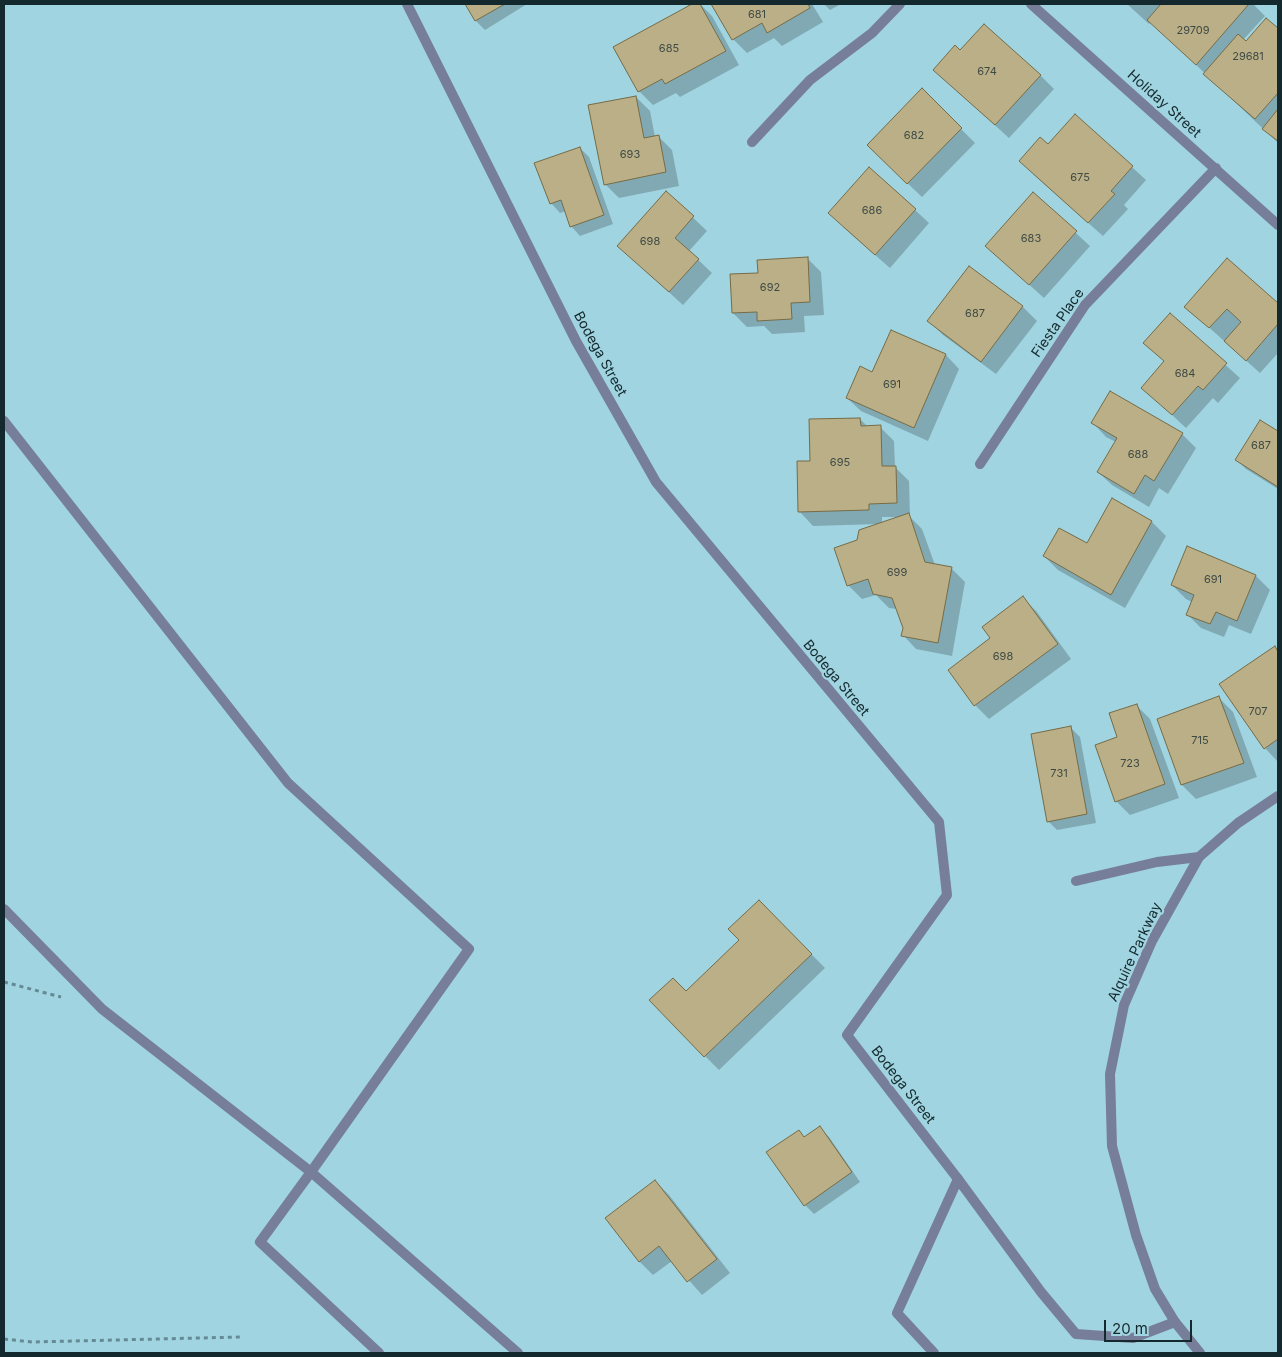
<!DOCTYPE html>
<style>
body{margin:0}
#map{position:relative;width:1282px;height:1357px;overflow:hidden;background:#a0d4e0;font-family:Inter,sans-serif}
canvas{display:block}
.frame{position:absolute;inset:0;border:5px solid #14292e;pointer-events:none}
.scale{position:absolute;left:1104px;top:1320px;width:88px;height:22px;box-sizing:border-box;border:2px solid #14292e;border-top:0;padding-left:6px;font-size:15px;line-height:18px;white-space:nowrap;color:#14292e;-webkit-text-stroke:4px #a0d4e0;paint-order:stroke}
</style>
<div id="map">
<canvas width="1282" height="1357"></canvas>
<div class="frame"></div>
<div class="scale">20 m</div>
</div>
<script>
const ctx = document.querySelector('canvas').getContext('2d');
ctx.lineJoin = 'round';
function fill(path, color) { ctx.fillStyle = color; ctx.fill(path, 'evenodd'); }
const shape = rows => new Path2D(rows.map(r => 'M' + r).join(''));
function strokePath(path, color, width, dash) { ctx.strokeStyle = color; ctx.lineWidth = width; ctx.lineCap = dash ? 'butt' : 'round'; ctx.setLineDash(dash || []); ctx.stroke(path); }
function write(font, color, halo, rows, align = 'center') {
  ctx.font = font + ' Inter,sans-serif'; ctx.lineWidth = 4.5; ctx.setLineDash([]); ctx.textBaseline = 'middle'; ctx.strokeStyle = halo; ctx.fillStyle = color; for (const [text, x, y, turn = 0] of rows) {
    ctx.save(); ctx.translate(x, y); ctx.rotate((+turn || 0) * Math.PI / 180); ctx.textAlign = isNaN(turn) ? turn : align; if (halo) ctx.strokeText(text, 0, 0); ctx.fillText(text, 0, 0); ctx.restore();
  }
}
fill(shape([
 [466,4,527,4,485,30,476,21],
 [695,4,700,4,712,16,739,65,680,97,676,93,653,105,639,91,615,47],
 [712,4,812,4,823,22,782,46,774,38,747,53,733,39],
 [824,4,841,4,830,10],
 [1127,4,1253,4,1265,16,1243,40,1246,43,1266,20,1278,30,1278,143,1151,22,1149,24],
 [1040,75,1054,89,1009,138,948,83],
 [922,90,975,143,922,197,882,159],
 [636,97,650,111,655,137,658,136,672,150,679,186,619,198,605,184],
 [1075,115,1146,180,1124,205,1128,209,1103,236,1034,175,1048,146],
 [580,148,589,157,613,224,580,236,571,226,566,211,560,213,551,203],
 [666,192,707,231,689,251,712,273,683,305,618,246],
 [1033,194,1090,246,1044,298,986,246],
 [915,210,929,223,890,268,843,227],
 [807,258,821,272,824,315,804,316,805,332,772,334,764,326,747,327,733,313,760,274],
 [1227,260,1278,305,1278,353,1260,373,1186,307],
 [970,267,1023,307,1037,321,996,374,943,335,929,321],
 [1170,315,1240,378,1218,403,1213,398,1186,428,1143,388,1165,362,1145,343],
 [891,331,946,355,959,369,928,441,861,411,847,398,873,373],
 [860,419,868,427,880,427,894,441,895,467,909,481,910,517,922,529,935,565,951,568,965,582,952,656,916,649,903,635,904,628,897,609,889,608,876,595,862,599,848,585,858,541,879,524,813,526,800,512,811,462],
 [882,517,901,517,882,524],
 [1260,422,1278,433,1278,489,1246,469,1237,460],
 [1093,423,1182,434,1196,448,1168,494,1159,488,1149,507,1112,485,1098,472,1116,442,1106,437],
 [1113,500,1152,522,1166,536,1125,608,1058,570,1044,556,1088,545],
 [1188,548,1256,576,1270,590,1251,634,1229,625,1224,637,1201,628,1187,614,1192,602,1186,599,1172,585],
 [1023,598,1037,612,1071,659,989,719,975,705,992,639],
 [1275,648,1278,652,1278,762,1265,748],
 [1219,698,1233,712,1257,777,1196,799,1182,785],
 [1136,705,1150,719,1179,798,1130,815,1117,802,1097,745,1119,738],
 [1071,728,1080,737,1096,823,1057,830,1048,821],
 [759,901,825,968,719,1070,705,1056,686,992,740,940],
 [820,1128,829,1137,860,1182,814,1214,805,1205,805,1138],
 [655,1181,669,1195,730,1273,702,1295,672,1261,653,1275,639,1261]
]), '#0003');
const building = shape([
 [465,4,505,4,475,21,465,4],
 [692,4,700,4,726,51,665,84,662,79,638,92,613,47,692,4],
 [711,4,808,4,810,8,767,33,762,23,732,40,711,4],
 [1161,4,1249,4,1196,65,1147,20,1161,4],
 [1266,18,1278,28,1278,93,1255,119,1203,74,1238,34,1246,41,1266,18],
 [984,24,1041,75,995,125,933,70,955,45,960,50,984,24],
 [922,88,962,128,907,184,867,145,922,88],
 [636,96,644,138,659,135,666,172,604,185,588,105,636,96],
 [1278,109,1278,141,1262,129,1278,109],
 [1075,114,1133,166,1111,191,1115,194,1088,223,1019,161,1040,137,1048,144,1075,114],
 [580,147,604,215,570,227,561,200,550,204,534,163,580,147],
 [869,167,916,209,875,255,828,213,869,167],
 [666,191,694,216,675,238,699,259,669,292,617,246,666,191],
 [1033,192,1077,231,1029,285,985,246,1033,192],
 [808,257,810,302,791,303,792,319,757,321,757,312,732,313,730,274,758,273,757,260,808,257],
 [1227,258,1278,303,1278,324,1246,361,1224,341,1241,322,1227,309,1209,328,1184,307,1227,258],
 [969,266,1023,306,981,362,927,321,969,266],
 [1170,313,1227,363,1203,390,1198,386,1172,415,1141,388,1164,361,1143,343,1170,313],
 [891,330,946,354,914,428,846,398,860,366,872,372,891,330],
 [1110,391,1183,433,1154,481,1145,475,1134,494,1097,472,1117,438,1091,423,1110,391],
 [860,418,861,426,881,425,882,466,896,466,897,503,869,504,869,510,798,512,797,461,810,461,809,419,860,418],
 [1260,420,1278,431,1278,487,1235,460,1260,420],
 [1112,498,1152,521,1111,595,1043,556,1059,528,1087,543,1112,498],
 [909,513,925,562,952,567,938,643,901,636,903,628,892,598,873,594,868,579,847,586,834,548,857,540,859,530,909,513],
 [1187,546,1256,575,1237,621,1216,612,1210,624,1186,615,1194,595,1171,585,1187,546],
 [1023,596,1058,644,974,706,948,670,990,638,982,627,1023,596],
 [1275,646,1278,652,1278,739,1264,749,1219,684,1275,646],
 [1219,696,1244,763,1181,785,1157,719,1219,696],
 [1137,704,1165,784,1115,802,1095,745,1117,737,1109,713,1137,704],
 [1071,726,1087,814,1047,822,1031,734,1071,726],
 [759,900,812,954,704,1057,649,1000,673,978,686,991,739,940,728,929,759,900],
 [820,1126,852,1172,804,1206,766,1152,799,1130,804,1137,820,1126],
 [655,1180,717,1259,687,1282,659,1246,639,1262,605,1218,655,1180]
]);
fill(building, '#bbaf87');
strokePath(building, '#766b45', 1);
strokePath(shape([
 [4,982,61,997],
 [4,1339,32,1342,241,1337]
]), '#648a93', 3, [4, 4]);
strokePath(shape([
 [4,421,288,783,469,949,311,1172],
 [1076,881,1157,862,1199,857],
 [4,909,102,1009,311,1172,518,1353],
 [958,1179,1041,1292,1076,1334,1133,1338,1175,1322]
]), '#777e9a', 10);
strokePath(shape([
 [407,4,576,341,656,482,939,822,947,895,847,1035,958,1179,897,1313,934,1353],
 [1031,4,1278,225],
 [752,142,810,80,872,33,900,4],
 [980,464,1085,305,1216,168],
 [311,1172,260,1242,379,1353],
 [1200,1353,1175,1322,1155,1289,1136,1235,1112,1146,1110,1074,1124,1005,1152,941,1199,857,1238,823,1278,796]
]), '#777e9a', 10);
write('11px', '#3e4a44', null, [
 ["681",757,15],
 ["29709",1193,31],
 ["685",669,49],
 ["29681",1248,57],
 ["674",987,72],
 ["682",914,136],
 ["693",630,155],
 ["675",1080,178],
 ["686",872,211],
 ["683",1031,239],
 ["698",650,242],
 ["692",770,288],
 ["687",975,314],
 ["684",1185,374],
 ["691",892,385],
 ["687",1261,446],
 ["688",1138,455],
 ["695",840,463],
 ["699",897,573],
 ["691",1213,580],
 ["698",1003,657],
 ["707",1258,712],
 ["715",1200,741],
 ["723",1130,764],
 ["731",1059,774]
]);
write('14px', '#14292e', '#a0d4e0', [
 ["Holiday Street",1164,104,42],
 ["Fiesta Place",1058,323,-55],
 ["Bodega Street",600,354,61],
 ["Bodega Street",836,678,50],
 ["Alquire Parkway",1135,952,-65],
 ["Bodega Street",903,1085,52]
]);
</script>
